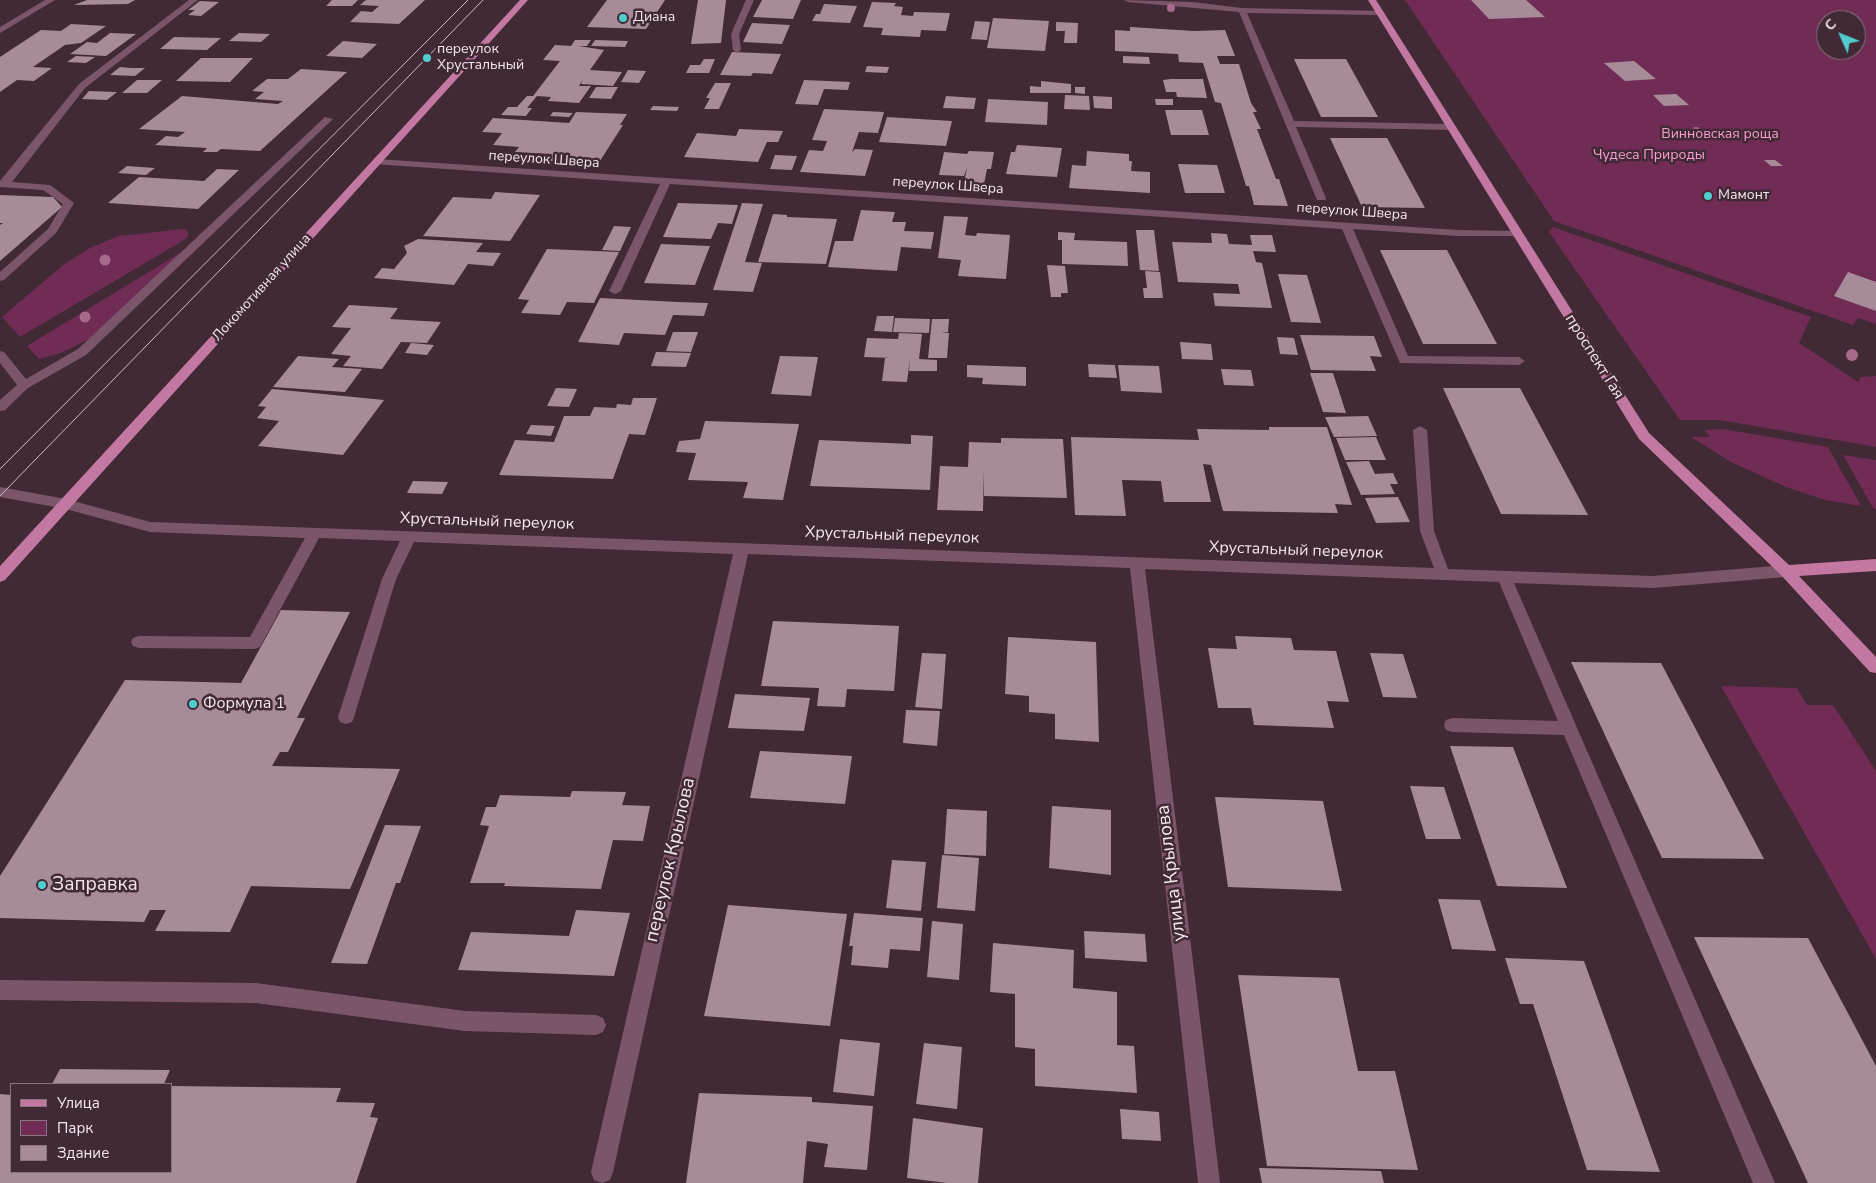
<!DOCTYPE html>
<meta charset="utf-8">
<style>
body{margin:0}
#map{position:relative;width:1876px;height:1183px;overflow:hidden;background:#412936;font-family:"Nunito Sans",sans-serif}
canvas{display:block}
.legend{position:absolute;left:10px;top:1083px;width:162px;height:90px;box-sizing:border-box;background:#412936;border:1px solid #89757f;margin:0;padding:6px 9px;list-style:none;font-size:15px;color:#f5e6ed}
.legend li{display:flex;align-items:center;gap:10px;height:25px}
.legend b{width:25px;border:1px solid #89757f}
.north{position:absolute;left:1816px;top:10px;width:50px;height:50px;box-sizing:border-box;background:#412936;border:1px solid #89757f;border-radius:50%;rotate:314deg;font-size:14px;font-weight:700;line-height:20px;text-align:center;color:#f5e6ed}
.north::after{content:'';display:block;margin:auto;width:18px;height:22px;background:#52cdce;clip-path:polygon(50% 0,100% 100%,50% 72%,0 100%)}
</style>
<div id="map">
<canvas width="1876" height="1183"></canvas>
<ul class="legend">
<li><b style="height:6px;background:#c278a1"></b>Улица</li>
<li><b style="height:14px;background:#712c55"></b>Парк</li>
<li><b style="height:14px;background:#a88b99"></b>Здание</li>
</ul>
<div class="north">С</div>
</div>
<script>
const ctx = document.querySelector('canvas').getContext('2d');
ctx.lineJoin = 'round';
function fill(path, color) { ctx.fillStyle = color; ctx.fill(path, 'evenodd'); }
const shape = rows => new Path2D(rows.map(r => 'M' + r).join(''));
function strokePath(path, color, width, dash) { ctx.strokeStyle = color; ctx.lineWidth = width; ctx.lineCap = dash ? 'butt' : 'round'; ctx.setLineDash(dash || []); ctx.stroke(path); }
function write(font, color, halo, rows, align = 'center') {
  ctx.font = font + ' "Nunito Sans",sans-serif'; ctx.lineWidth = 5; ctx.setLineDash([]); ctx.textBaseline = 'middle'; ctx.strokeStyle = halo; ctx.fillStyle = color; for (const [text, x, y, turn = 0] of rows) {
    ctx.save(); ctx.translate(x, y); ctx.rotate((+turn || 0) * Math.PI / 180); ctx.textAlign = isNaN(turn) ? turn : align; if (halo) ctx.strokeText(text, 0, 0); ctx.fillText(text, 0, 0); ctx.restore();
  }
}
fill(shape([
 [1405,0,1876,0,1876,324,1858,318,1853,325,1554,221],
 [1826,20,1856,20,1856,50,1826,50],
 [1553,227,1811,317,1799,343,1858,382,1861,377,1876,376,1876,447,1720,420,1680,420,1549,232],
 [184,229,188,232,188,236,184,240,20,337,2,317,63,265,88,249,118,236],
 [180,253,180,256,89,339,61,353,39,359,27,346],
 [1723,429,1828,447,1861,506,1825,500,1786,487,1731,462,1691,437,1710,437,1705,430],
 [1843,455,1876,460,1876,509,1873,508],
 [1721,686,1797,688,1807,705,1833,705,1876,771,1876,959]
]), '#712c55');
fill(shape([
 [135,0,128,4,74,5,87,0],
 [332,0,358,0,352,6,326,6],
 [366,0,425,0,399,24,350,22,361,11,372,12,379,6,360,5],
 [607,0,665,0,646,29,587,27],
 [698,0,726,0,721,43,691,44],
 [762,0,801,0,793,19,753,17],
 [1471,0,1526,0,1545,17,1489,19],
 [200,1,219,2,201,16,188,15,195,10,188,10],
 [872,2,896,3,894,6,903,7,901,15,913,16,914,12,950,13,946,31,921,30,920,37,881,35,883,28,863,27],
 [824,4,857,6,850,23,812,21,816,14,820,14],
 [993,18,1049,21,1045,51,987,48],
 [975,21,990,22,987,40,971,39],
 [1056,22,1078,23,1077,43,1064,43,1065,31,1056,31],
 [752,23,790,25,782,44,743,42],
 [71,24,106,26,81,43,65,45,33,67,52,68,34,81,17,80,0,92,0,57,41,30,61,31],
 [1130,27,1194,31,1225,30,1235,56,1217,56,1220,64,1239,64,1251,103,1257,112,1253,112,1261,129,1257,129,1276,179,1279,179,1288,206,1254,205,1249,186,1246,186,1221,103,1215,102,1203,63,1179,62,1178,54,1115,51,1115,30,1130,31],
 [110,33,136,34,106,56,70,54,87,42,97,43],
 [239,33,270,34,261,42,229,41],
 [174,37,221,38,207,50,160,49],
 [575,40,591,40,587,46,579,46,604,50,590,70,622,72,613,86,581,84,583,79,579,86,591,86,579,103,548,101,551,97,537,96,527,108,532,108,526,116,501,115,508,107,517,107,527,96,533,96,560,61,543,60,555,45,571,46],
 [595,40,628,41,625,47,591,46],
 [343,41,377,44,362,58,326,56],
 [732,52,781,54,772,74,753,73,751,76,720,75],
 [76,56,95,57,86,63,67,62],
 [1123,56,1149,57,1150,64,1123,63],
 [201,58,253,58,230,82,176,81],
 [704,59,715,59,709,73,686,73,690,65,700,65],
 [1294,59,1346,59,1378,117,1321,117],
 [1634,61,1656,79,1625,81,1604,63],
 [867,66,889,67,887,73,865,72],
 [120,67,131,68,145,68,135,76,110,75],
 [301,69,347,72,260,151,221,149,217,152,203,152,207,148,155,145,166,136,178,137,185,132,139,129,182,96,278,104,283,101,255,99,264,92,252,91,267,79,288,79],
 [628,70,646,71,639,83,621,82],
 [1171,79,1203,79,1207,98,1177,97,1176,92,1166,92,1163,80],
 [137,80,162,80,147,93,122,93],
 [804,80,850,82,848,90,824,89,818,105,795,104],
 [1041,81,1071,84,1071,93,1030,93,1030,86,1041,87],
 [715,83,731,83,719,109,704,109,710,98,706,98],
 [596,87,618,87,611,99,589,98],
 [1075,87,1085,87,1085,94,1075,93],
 [89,91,115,92,117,92,107,100,82,99],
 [1676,94,1689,105,1664,106,1653,95],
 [1065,95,1089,96,1090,110,1064,109],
 [946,96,976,98,974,109,943,108],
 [1093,96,1112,97,1112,109,1094,108],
 [988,99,1048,102,1047,125,985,122],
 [1155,99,1173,99,1173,105,1156,105],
 [653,106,679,107,677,111,650,110],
 [824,109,884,112,878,133,859,132,852,152,855,149,873,150,865,176,800,172,809,150,823,151,827,141,812,140],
 [1165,110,1202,110,1209,135,1171,135],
 [553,112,573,113,569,117,550,116],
 [576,112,627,114,620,125,623,125,598,164,547,161,552,154,515,152,519,147,493,145,502,133,482,132,493,118,569,123],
 [887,117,952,121,946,146,879,142],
 [739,129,783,131,778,142,767,142,758,162,684,157,697,133,736,136],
 [1330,138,1387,138,1425,208,1362,207],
 [1017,145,1062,148,1057,177,1006,174,1011,152,1015,152],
 [969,151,994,152,991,169,987,169,984,184,964,183,967,168,964,176,939,175,944,152,967,154],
 [1087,151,1129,154,1129,161,1132,161,1131,171,1150,172,1150,193,1069,188,1072,165,1086,166],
 [775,155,797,156,792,170,770,169],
 [1764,160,1775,160,1783,166,1771,166],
 [1178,164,1217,165,1225,193,1185,193],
 [127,166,155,168,146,175,118,173],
 [217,169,239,170,198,209,108,203,139,177,204,181],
 [495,192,540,195,510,241,423,236,453,197,491,199],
 [0,195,53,197,62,207,0,261,0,225,3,223,0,223],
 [678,203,738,205,732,224,718,223,711,239,663,237],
 [742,203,763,204,745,262,762,263,753,292,713,290],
 [861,210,895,212,892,222,906,222,904,231,934,232,931,249,901,247,897,271,828,267,835,241,853,241],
 [773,214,787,215,787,217,837,219,826,264,758,262],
 [944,216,968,217,965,235,976,236,977,233,1010,235,1006,279,958,276,961,260,938,258],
 [614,226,631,227,620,251,602,250],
 [1136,230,1154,230,1159,271,1140,270],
 [1058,232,1075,233,1074,240,1127,242,1128,266,1062,264,1062,240,1058,240],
 [1211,233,1227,234,1229,244,1252,245,1250,235,1272,235,1276,252,1253,251,1256,262,1262,263,1272,308,1215,306,1213,293,1240,294,1238,284,1178,282,1172,242,1212,243],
 [418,239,483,243,476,252,501,253,493,266,468,264,454,285,374,278,382,268,394,269,407,253,404,246],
 [661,244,710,246,695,285,644,283],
 [547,249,619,252,594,303,567,302,560,315,521,313,529,300,518,299],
 [1380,250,1447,250,1497,344,1423,344],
 [1047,265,1065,266,1068,293,1061,293,1061,297,1051,297],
 [1145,271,1160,272,1163,298,1144,298,1143,288,1147,288],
 [1848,272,1876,282,1876,311,1834,296],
 [1278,274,1307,275,1321,323,1291,322],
 [600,298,678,302,708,303,704,316,673,315,665,335,624,333,619,345,578,342],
 [349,305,398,308,390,319,441,322,427,343,401,342,382,369,343,366,351,356,331,354,351,328,332,327],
 [877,316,894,316,892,332,874,331],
 [895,318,930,319,929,333,893,332],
 [932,319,949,319,948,332,941,332,949,333,947,358,928,358],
 [673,332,698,332,691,352,666,351],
 [899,333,922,334,919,359,937,360,937,371,909,371,910,358,907,382,882,381,885,358,892,358,864,357,867,338,898,339],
 [1300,335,1374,336,1382,357,1370,356,1376,371,1311,370],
 [1277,337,1294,338,1298,355,1280,354],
 [1180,342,1211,344,1213,360,1182,359],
 [411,343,434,345,427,355,405,353],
 [656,352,691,353,686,367,651,366],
 [298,356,339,359,332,367,362,369,345,392,273,387],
 [780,356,818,357,811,396,771,394],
 [1088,364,1115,365,1117,378,1089,377],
 [967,365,1026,367,1026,386,982,384,983,378,967,377],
 [1118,365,1159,366,1162,393,1121,391],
 [1221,369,1251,370,1254,386,1224,385],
 [1310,373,1333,373,1346,413,1323,412],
 [556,388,577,389,569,407,547,406],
 [1443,388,1520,388,1588,515,1501,514],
 [272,389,303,392,384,400,343,455,258,446,279,421,257,418,266,407,258,406],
 [633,398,657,398,645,435,629,434,613,479,499,475,515,440,554,442,564,416,590,416,594,407,616,408,617,404,631,405],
 [1368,416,1377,436,1334,437,1325,417],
 [705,421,799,424,783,500,743,498,748,482,688,480,696,453,676,452,679,441,700,439],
 [531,425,555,426,551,436,526,434],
 [1269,427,1327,427,1352,505,1335,504,1338,513,1223,511,1211,465,1203,464,1211,502,1164,502,1161,481,1122,480,1126,516,1075,515,1071,437,1199,440,1197,429,1269,430],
 [911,435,933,436,930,490,810,486,819,440,911,444],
 [1376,437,1386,460,1345,460,1336,438],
 [1001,438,1063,439,1067,498,984,496,984,469,983,511,937,510,940,466,968,467,969,442,1001,443],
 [1369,461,1375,474,1393,473,1398,484,1390,484,1395,494,1361,495,1346,462],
 [413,481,448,482,442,494,407,493],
 [1398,497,1410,522,1376,523,1365,498],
 [281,610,350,612,297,718,305,718,288,752,280,752,272,766,400,769,350,889,251,886,230,932,155,931,166,910,150,910,144,922,0,918,0,876,125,680,241,683],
 [773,621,899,626,894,691,847,689,845,707,817,706,819,688,761,686],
 [1235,636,1291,638,1294,650,1336,651,1349,702,1327,701,1334,728,1254,725,1251,708,1218,708,1208,648,1237,649],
 [1008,637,1096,642,1099,742,1055,739,1055,714,1029,712,1029,696,1005,694],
 [922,653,946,654,942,709,915,707],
 [1370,653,1403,654,1417,698,1383,697],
 [1571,662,1661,663,1764,859,1662,858],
 [735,694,810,698,804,731,728,728],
 [906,710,940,711,937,746,903,743],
 [1450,746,1513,747,1567,888,1497,886],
 [760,751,852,756,845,804,750,798],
 [1410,786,1444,787,1461,839,1426,839],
 [572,791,626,792,622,805,650,806,643,841,613,840,601,889,504,886,505,883,470,883,489,826,480,825,486,807,496,807,500,795,570,797],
 [1215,797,1323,801,1342,891,1228,887],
 [1052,806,1111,810,1111,875,1049,868],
 [947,809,987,811,986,856,944,854],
 [385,825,421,826,400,883,396,883,367,964,331,963],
 [942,855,979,858,975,911,937,908],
 [892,860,926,862,921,911,886,908],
 [1438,899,1480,900,1496,951,1452,949],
 [728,905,847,914,830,1026,704,1016],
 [576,910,630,913,614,976,458,970,471,932,569,936],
 [854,913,923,918,920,951,890,949,888,968,851,965,853,946,849,946],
 [932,921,963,924,959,980,927,977],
 [1084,931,1145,934,1147,962,1085,958],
 [1694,937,1808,938,1876,1066,1876,1183,1808,1183],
 [993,943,1074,950,1073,988,1117,992,1117,1045,1134,1046,1137,1093,1035,1086,1035,1049,1015,1047,1015,994,990,992],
 [1505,958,1584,961,1660,1172,1587,1170,1533,1004,1520,1004],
 [1238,975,1339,978,1358,1071,1395,1071,1418,1170,1267,1166],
 [840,1039,880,1043,874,1096,833,1092],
 [924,1043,962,1047,957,1109,916,1104],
 [60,1069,170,1070,164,1084,52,1084],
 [171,1086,341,1088,336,1102,375,1103,370,1117,378,1118,356,1183,0,1183,0,1094,11,1095,11,1172,171,1172],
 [699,1093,812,1097,812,1102,873,1106,867,1170,824,1167,828,1144,807,1141,803,1183,686,1183],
 [1120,1109,1159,1112,1161,1141,1122,1139],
 [913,1118,983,1128,978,1183,947,1183,907,1178],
 [1259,1168,1381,1171,1384,1183,1262,1183]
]), '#a88b99');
fill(shape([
 [45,0,55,0,0,33,0,27,45,0],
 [189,0,198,0,85,88,12,182,50,185,74,203,56,233,4,280,0,281,0,272,48,229,63,204,43,190,0,187,0,181,79,84,189,0],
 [746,0,754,0,739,34,741,50,737,53,733,50,731,34,746,0],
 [1124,0,1192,2,1242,8,1383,11,1383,15,1380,15,1247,13,1294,121,1452,124,1457,127,1452,130,1296,127,1326,198,1325,200,1317,200,1239,12,1128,2,1124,0],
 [325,117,333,119,86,355,28,388,5,410,0,411,0,400,17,385,0,363,0,351,4,352,26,379,78,349,325,117],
 [377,159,1458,230,1517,231,1522,234,1521,236,1458,236,1353,229,1408,356,1519,357,1525,361,1519,365,1400,363,1342,229,670,184,621,291,615,294,609,291,660,184,374,164,374,160,377,159],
 [1420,426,1427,430,1434,531,1448,569,1653,576,1786,565,1791,567,1793,571,1791,575,1786,577,1653,588,1514,583,1775,1183,1753,1183,1564,735,1452,732,1446,730,1444,725,1446,720,1452,718,1558,721,1499,582,1145,569,1220,1183,1198,1183,1130,568,748,554,613,1172,610,1180,602,1183,594,1180,591,1172,733,554,414,542,396,579,354,717,352,722,346,724,340,722,338,717,382,579,400,541,319,538,260,647,254,649,139,648,133,646,131,642,133,638,139,636,250,637,305,538,150,532,66,509,0,497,0,487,66,499,150,522,1434,568,1420,531,1413,430,1420,426],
 [0,980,256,983,465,1011,596,1015,603,1018,606,1025,603,1032,596,1035,465,1031,256,1003,0,1000,0,980]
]), '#7b566a');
fill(shape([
 [520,0,528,0,5,580,0,582,0,566,520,0],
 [1368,0,1376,0,1649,433,1789,565,1876,559,1876,571,1799,576,1876,657,1876,673,1870,672,1781,575,1639,439,1368,0]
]), '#c278a1');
strokePath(shape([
 [0,469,468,0],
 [0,496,483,0]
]), '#cebdc5', 1);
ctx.fillStyle = '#a76a8b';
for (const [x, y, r] of [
 [1171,8,4],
 [1696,132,5],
 [105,260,5.5],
 [85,317,5.5],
 [1852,355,6]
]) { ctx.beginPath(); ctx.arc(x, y, r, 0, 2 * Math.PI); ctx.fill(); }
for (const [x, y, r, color] of [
 [623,18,5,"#52cdce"],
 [427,58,5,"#52cdce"],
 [1708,196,5,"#52cdce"],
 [193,704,5,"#52cdce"],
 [42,885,5,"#52cdce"]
]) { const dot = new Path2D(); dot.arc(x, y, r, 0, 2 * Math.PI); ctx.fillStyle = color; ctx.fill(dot); strokePath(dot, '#412936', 2); }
write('14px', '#f5e6ed', '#412936', [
 ["Диана",633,18],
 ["переулок",437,50],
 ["Хрустальный",437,66],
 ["Мамонт",1718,196]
], 'left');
write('14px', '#fa9fd0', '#412936', [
 ["Винновская роща",1720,135],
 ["Чудеса Природы",1649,156]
]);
write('14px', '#f5e6ed', '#412936', [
 ["переулок Швера",544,160,4],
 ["переулок Швера",948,186,4],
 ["переулок Швера",1352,212,4],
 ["Локомотивная улица",262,288,-48]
]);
write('16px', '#f5e6ed', '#412936', [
 ["проспект Гая",1594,357,58],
 ["Хрустальный переулок",487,522,2],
 ["Хрустальный переулок",892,536,2],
 ["Хрустальный переулок",1296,551,2]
]);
write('16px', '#f5e6ed', '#412936', [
 ["Формула 1",203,704]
], 'left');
write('19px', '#f5e6ed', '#412936', [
 ["переулок Крылова",671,860,-77],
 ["улица Крылова",1172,873,-97]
]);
write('19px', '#f5e6ed', '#412936', [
 ["Заправка",52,885]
], 'left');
</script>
